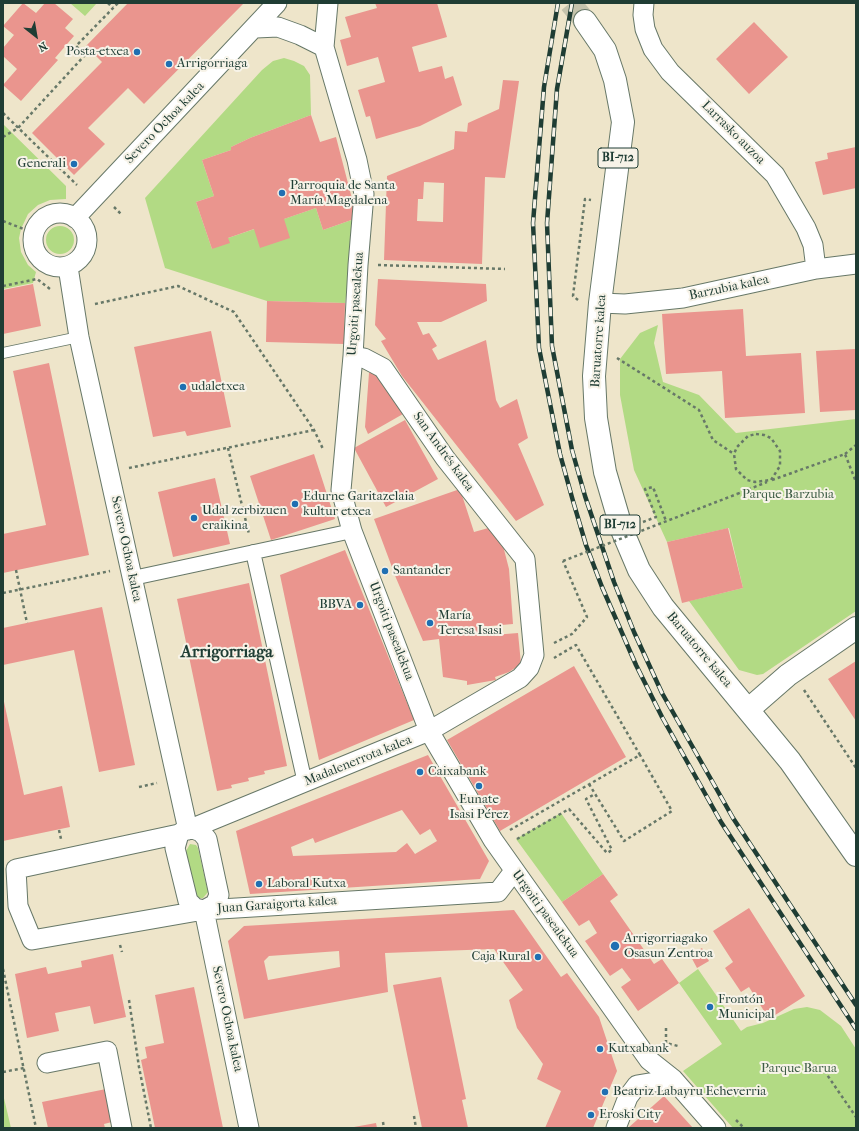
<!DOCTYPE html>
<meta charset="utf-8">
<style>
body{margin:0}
#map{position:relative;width:859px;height:1131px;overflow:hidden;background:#eee5ca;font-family:"IM FELL French Canon",serif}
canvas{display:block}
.frame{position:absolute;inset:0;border:4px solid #1f3d34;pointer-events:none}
.north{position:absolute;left:16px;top:16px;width:40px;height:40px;-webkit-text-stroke:3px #f7f3e8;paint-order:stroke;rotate:149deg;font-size:11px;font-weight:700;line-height:16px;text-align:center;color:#1f3d34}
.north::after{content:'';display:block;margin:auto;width:14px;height:18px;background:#1f3d34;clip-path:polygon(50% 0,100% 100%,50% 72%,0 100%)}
</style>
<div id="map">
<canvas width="859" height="1131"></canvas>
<div class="frame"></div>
<div class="north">N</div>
</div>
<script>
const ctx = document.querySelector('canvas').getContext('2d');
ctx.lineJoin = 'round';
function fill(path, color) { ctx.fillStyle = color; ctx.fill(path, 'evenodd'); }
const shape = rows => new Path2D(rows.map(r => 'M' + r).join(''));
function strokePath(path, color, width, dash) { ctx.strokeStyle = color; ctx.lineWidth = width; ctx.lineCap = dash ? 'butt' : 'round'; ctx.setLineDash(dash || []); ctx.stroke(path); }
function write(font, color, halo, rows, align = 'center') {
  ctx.font = font + ' "IM FELL French Canon",serif'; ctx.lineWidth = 4; ctx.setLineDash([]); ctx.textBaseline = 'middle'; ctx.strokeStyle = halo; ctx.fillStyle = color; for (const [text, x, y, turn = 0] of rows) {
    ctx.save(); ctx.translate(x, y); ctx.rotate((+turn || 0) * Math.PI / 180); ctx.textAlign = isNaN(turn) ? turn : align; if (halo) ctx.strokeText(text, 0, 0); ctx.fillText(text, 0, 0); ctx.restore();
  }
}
fill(shape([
 [70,3,97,3,85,16],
 [284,58,294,61,304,66,310,75,311,115,250,138,231,147,231,150,202,160,214,196,196,202,212,249,228,238,316,208,323,230,357,218,345,303,267,301,165,268,145,198,262,70,273,61],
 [3,124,66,186,66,199,50,200,38,205,28,214,21,229,19,238,21,252,28,265,36,272,33,283,3,289],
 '46 240a14 14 0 1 1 28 0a14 14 0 1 1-28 0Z',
 [658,325,654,343,663,382,699,395,736,433,856,419,856,611,763,674,757,675,739,670,689,601,743,588,729,528,667,542,634,470,620,395,620,359,640,333],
 [561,813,603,874,562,902,516,839],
 [190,844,196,845,198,848,208,892,203,898,199,898,196,895,186,851],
 [698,969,741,1031,747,1027,763,1023,794,1009,807,1007,820,1010,841,1026,856,1049,856,1128,733,1128,683,1071,722,1044,679,983],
 [3,1094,11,1128,3,1128]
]), '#b2da84');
fill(shape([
 [23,3,36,13,45,3,54,3,73,19,65,28,74,36,55,58,58,60,21,101,3,85,17,69,3,56,3,48,14,35,3,26],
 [128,3,244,3,144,104,128,88,88,128,105,144,74,175,32,133,102,62,86,46],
 [375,3,437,3,447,37,412,47,419,72,442,66,445,79,453,76,462,105,420,126,376,139,370,116,366,117,358,90,385,82,378,57,347,66,340,40,351,37,345,17,377,8],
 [754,22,788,57,749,94,716,59],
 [503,80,519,81,505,178,485,177,482,264,384,260,387,176,454,149,455,131,467,132,468,123,499,109],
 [424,182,444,183,443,222,417,221,418,199,423,199],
 [311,115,320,142,336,137,357,218,323,230,316,208,284,219,290,238,260,248,254,229,228,238,230,243,212,249,196,202,214,196,202,160,231,150,231,147,250,138],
 [856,147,856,188,823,195,815,162,828,159,827,153],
 [378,279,486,284,487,301,441,322,417,322,423,335,429,333,437,346,432,349,438,360,486,340,496,400,500,408,517,399,528,438,518,444,544,505,516,521,402,376,381,341,386,339,375,325],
 [33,284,41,326,3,334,3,290],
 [267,301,345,303,344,344,266,342],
 [743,309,746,356,801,353,805,413,725,418,722,371,666,374,662,314],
 [211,331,231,427,187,436,185,431,153,437,134,347],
 [856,349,856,410,820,412,816,351],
 [49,363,89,555,3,573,3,534,46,525,13,371],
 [377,370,403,414,368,434,365,427,369,373],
 [405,420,438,479,386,507,354,448],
 [314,454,335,519,271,540,250,476],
 [215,478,230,544,173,557,158,492],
 [460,489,474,532,492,527,500,534,509,569,513,624,479,627,481,636,518,633,521,664,509,672,495,677,496,680,467,685,467,681,443,677,439,639,423,641,396,578,374,519],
 [728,528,743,588,682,603,667,542],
 [345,550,414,720,319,760,280,575],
 [249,583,287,766,264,771,265,774,248,778,249,781,231,785,232,788,217,791,177,599],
 [102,607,135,765,99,772,74,650,3,665,3,628],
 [856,661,856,721,828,679],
 [574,666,626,757,500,831,447,740],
 [3,697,24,795,62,786,70,827,3,841],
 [428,755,489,861,480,879,250,894,236,831],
 [402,810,420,835,430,829,437,841,415,854,407,843,396,852,293,856,291,847,313,838,315,843],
 [603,874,618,895,610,901,654,964,662,959,679,983,638,1011,621,987,631,980,622,968,610,976,585,941,597,933,589,920,579,926,562,902],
 [749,908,805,996,769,1019,749,987,741,992,725,968,733,962,713,931],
 [514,910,561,977,567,973,599,1017,617,1071,593,1128,545,1128,561,1091,537,1079,543,1064,517,1028,509,1000,523,990,494,949,385,953,388,992,244,1019,228,941,244,926],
 [339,951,340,967,268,980,264,961,269,956],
 [702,948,709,961,697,968,690,955],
 [113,954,126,1017,94,1024,90,1006,55,1013,59,1031,27,1038,15,974,46,967,48,974,82,967,81,961],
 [441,977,466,1099,462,1100,468,1128,422,1128,393,985],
 [194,987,223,1128,155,1128,141,1060,147,1058,145,1047,164,1043,155,995],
 [106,1089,112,1122,104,1124,105,1128,48,1128,42,1102],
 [664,1096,693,1128,628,1128],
 [376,1123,377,1128,354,1128,354,1127]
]), '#ea958e');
strokePath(shape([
 [570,3,585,21]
]), '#c5c3ac', 22, [22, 11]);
const service = shape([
 [3,353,79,337]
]);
const pedestrian = shape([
 [253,552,305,783],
 [133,578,352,531]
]);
const minor = shape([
 [328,3,324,47,357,160,364,194,358,265,353,356,341,490,352,531,429,731,493,840,649,1060,673,1079,716,1128],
 [644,3,643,15,645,29,653,49,670,72,775,175,806,228,813,245,816,269],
 [256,28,278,27,300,35,324,47],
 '33 240a27 27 0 1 1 54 0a27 27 0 1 1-54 0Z',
 [75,218,277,3],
 [68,267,79,337,188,830],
 [600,303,625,304,683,298,816,269,856,264],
 [193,829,201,832,207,839,219,895,215,904,204,910,195,908,188,901,175,848,179,834,185,830,193,829],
 [188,830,429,731,520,678,529,668,534,655,525,559,445,458,383,368,364,358,353,356],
 [179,834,16,869,18,906,32,940,204,910,498,892,514,871],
 [204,910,249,1128],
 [47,1063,107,1051,122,1128],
 [616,1128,628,1097,637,1085,673,1079]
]);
const tertiary = shape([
 [749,709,788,675,856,628]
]);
const primary = shape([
 [585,21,605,50,615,80,623,122,600,303,594,376,596,418,605,472,622,530,639,570,663,607,790,761,856,855]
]);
strokePath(service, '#677868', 12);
strokePath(pedestrian, '#677868', 16);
strokePath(minor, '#677868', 21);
strokePath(tertiary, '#677868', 24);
strokePath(primary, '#677868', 24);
strokePath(shape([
 [108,3,113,8],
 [3,113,77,185],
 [3,137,18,128,85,55,76,46,118,3],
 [114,207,121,214],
 [3,221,34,233],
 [378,265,505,269],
 [3,286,37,279,50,289],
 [578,300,573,296,585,199,591,200],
 [95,304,178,286,234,312,314,430,323,449],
 [617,358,699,410,713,440,734,454],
 [756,434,764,435,771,438,780,451,780,466,771,480,755,482,747,480,736,469,734,454,737,447,748,436,756,434],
 [228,448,249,534],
 [845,454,856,445],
 [129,468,314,430],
 [772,480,845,454,856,482],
 [737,494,767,482],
 [643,522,656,517,645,489,653,487,666,521],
 [16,570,27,623],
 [3,593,110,571],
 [554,643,572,634,587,617,563,561],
 [804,690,856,768],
 [589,784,624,841,672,811,640,755],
 [139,787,157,783],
 [59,830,61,839],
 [510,830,640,755,576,645,554,658],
 [517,839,569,809,607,853,612,850,586,799,595,794],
 [120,945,122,952],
 [3,969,36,1128],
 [129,1000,139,1067,151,1128],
 [666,1028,666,1043],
 [663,1044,666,1043,678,1046],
 [821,1066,856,1117],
 [3,1072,24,1068],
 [414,1116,416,1128],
 [736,1120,744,1128],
 [383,1122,384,1128]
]), '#677868', 2.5, [3, 3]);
strokePath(service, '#fff', 10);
strokePath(pedestrian, '#fff', 14);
strokePath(minor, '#fff', 19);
strokePath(tertiary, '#fff', 22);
strokePath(primary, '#fff', 22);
const rail = shape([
 [558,3,544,87,533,223,539,348,560,454,573,501,586,545,602,587,636,665,662,717,721,822,856,1029],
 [572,3,557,89,547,223,552,346,572,450,585,496,614,582,634,632,662,693,733,818,856,1005]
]);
strokePath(rail, '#1f3d34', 4.5);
strokePath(rail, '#f7f3e8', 3, [9]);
strokePath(shape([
 [563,561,737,494]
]), '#677868', 2.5, [3, 3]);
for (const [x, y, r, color] of [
 [137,52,4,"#1f6fb2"],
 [169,64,4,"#1f6fb2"],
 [74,164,4,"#1f6fb2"],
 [282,193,4,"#1f6fb2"],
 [183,387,4,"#1f6fb2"],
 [295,504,4,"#1f6fb2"],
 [194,518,4,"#1f6fb2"],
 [385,571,4,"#1f6fb2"],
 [360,605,4,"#1f6fb2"],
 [430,623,4,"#1f6fb2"],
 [420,772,4,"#1f6fb2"],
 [479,786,4,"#1f6fb2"],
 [259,884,4,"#1f6fb2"],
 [615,946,5,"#1f6fb2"],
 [538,957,4,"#1f6fb2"],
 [710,1007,4,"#1f6fb2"],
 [600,1049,4,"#1f6fb2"],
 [605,1092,4,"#1f6fb2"],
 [591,1115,4,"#1f6fb2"]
]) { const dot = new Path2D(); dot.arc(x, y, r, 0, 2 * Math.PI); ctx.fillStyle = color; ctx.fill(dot); strokePath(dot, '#f7f3e8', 1.5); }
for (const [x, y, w] of [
 [618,158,40],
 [620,525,40]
]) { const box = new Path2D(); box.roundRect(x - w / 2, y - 10, w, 20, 3); ctx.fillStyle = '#f7f3e8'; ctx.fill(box); strokePath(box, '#1f3d34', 1); }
write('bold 12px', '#1f3d34', null, [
 ["BI-712",618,158],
 ["BI-712",620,525]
]);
write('13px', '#1f3d34', '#f7f3e8', [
 ["Posta-etxea",129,52,"right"],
 ["Arrigorriaga",177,64],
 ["Generali",66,164,"right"],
 ["Parroquia de Santa",290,186],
 ["María Magdalena",290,201],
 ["udaletxea",191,387],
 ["Edurne Garitazelaia",303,497],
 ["kultur etxea",303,512],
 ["Udal zerbizuen",202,511],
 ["eraikina",202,526],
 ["Santander",393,571],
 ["BBVA",352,605,"right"],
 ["María",438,616],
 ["Teresa Isasi",438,631],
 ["Caixabank",428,772],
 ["Eunate",479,800,"center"],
 ["Isasi Pérez",479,815,"center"],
 ["Laboral Kutxa",267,884],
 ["Arrigorriagako",624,939],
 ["Osasun Zentroa",624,954],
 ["Caja Rural",530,957,"right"],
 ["Frontón",718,1000],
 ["Municipal",718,1015],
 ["Kutxabank",608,1049],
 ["Beatriz Labayru Echeverria",613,1092],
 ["Eroski City",599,1115]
], 'left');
write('13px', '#1f3d34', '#f7f3e8', [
 ["Severo Ochoa kalea",165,123,-46],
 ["Larrasko auzoa",733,133,45],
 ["Barzubia kalea",729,288,-12],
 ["Urgoiti pasealekua",356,304,-86],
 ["Baruatorre kalea",599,341,-86],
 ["San Andrés kalea",443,452,54],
 ["Severo Ochoa kalea",126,549,78],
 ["Urgoiti pasealekua",391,631,69],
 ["Baruatorre kalea",699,650,50],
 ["Madalenerrota kalea",358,761,-22],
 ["Juan Garaigorta kalea",277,905,-4],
 ["Urgoiti pasealekua",545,914,54],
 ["Severo Ochoa kalea",227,1019,78]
]);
write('13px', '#3c5c44', '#f7f3e8', [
 ["Parque Barzubia",788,495],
 ["Parque Barua",799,1069]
]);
write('bold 17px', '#1f3d34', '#f7f3e8', [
 ["Arrigorriaga",227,653]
]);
</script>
